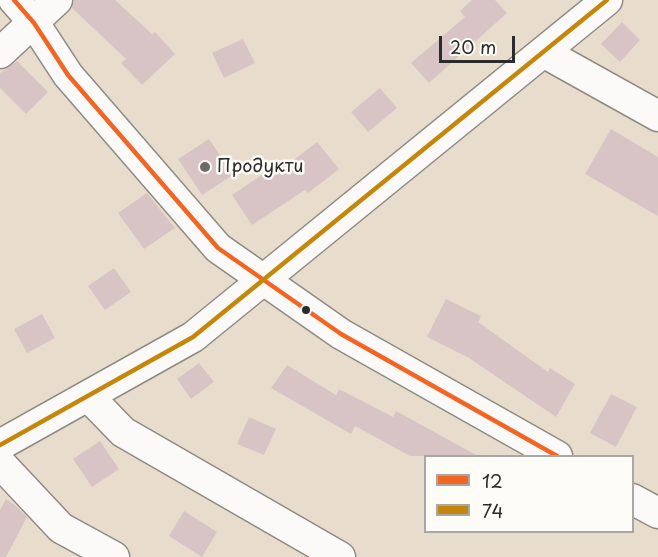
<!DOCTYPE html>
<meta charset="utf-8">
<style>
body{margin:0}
#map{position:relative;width:658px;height:557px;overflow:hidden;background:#e8ddcd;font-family:"Playpen Sans",sans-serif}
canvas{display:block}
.legend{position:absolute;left:424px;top:455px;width:210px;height:78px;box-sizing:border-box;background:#fdfcf7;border:2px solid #a9a8a5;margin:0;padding:8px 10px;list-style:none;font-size:18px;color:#2b2b2b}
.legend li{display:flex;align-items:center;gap:12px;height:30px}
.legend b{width:30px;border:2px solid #a9a8a5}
.scale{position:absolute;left:439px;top:36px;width:76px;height:27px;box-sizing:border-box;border:3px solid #2b2b2b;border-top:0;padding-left:8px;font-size:18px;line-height:21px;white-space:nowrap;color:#2b2b2b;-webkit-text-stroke:4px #fdfcf7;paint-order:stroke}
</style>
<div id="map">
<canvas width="658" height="557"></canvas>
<ul class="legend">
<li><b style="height:8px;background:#f26522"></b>12</li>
<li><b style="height:8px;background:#c4870b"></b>74</li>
</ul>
<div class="scale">20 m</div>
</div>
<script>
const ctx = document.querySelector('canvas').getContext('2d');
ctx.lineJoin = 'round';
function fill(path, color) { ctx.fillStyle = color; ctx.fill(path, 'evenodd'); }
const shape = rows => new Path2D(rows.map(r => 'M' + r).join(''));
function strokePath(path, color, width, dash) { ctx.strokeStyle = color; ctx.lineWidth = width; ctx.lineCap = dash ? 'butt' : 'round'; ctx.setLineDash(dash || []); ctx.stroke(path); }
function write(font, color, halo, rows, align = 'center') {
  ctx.font = font + ' "Playpen Sans",sans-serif'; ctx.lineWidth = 5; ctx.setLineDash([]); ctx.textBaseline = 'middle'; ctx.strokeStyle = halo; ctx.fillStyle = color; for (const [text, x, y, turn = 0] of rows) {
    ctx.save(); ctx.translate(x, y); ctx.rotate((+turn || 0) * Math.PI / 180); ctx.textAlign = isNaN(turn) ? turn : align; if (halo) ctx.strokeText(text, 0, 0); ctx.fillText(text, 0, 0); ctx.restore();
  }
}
fill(shape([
 [74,0,115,0,152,34,155,32,175,54,142,85,121,63,126,59,72,8],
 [472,0,495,0,507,13,429,83,411,63,465,17,460,11],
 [622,22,640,40,620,62,601,44],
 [243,39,255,63,224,78,212,53],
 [17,61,48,92,26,114,0,88,0,73],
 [380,88,397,108,368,132,351,112],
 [611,129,658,157,658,216,585,174],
 [209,139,233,175,202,195,178,159],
 [317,142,339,169,308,193,305,190,252,225,232,195,269,170,273,176],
 [147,193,175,228,144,249,118,213],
 [114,268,131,292,105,310,88,286],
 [446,299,481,316,478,322,548,372,550,368,575,384,556,417,469,358,427,337],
 [42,314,55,338,27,353,14,329],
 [199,363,214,382,191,399,177,379],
 [287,365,336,395,339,389,393,417,396,411,478,456,410,456,355,426,351,434,271,388],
 [611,394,637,407,616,447,590,433],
 [249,417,276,429,264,455,237,444],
 [100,441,119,469,92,487,73,459],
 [6,499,15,505,27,517,6,557,0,557,0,510],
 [184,511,217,532,202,557,169,536]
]), '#d8c4c5');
const street = shape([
 [14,0,34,23,68,75,218,248,341,334,557,456],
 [0,53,57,0],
 [545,53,658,116],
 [88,396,123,432,340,557],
 [0,445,193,337,607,0],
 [0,463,61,528,114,557],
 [632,499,658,513]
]);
strokePath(street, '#8f8a82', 33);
strokePath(street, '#fcfaf8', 30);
strokePath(shape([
 [14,0,34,23,68,75,218,248,341,334,557,456]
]), '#f26522', 4.5);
strokePath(shape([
 [0,445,193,337,607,0]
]), '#c4870b', 4.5);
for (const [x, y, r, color] of [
 [205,167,6,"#6d6964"],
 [306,310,5,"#2b2b2b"]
]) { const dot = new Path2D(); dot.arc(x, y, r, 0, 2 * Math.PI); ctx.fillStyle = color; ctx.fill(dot); strokePath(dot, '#fdfcf7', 2); }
write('18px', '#2b2b2b', '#fdfcf7', [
 ["Продукти",217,167]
], 'left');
</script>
